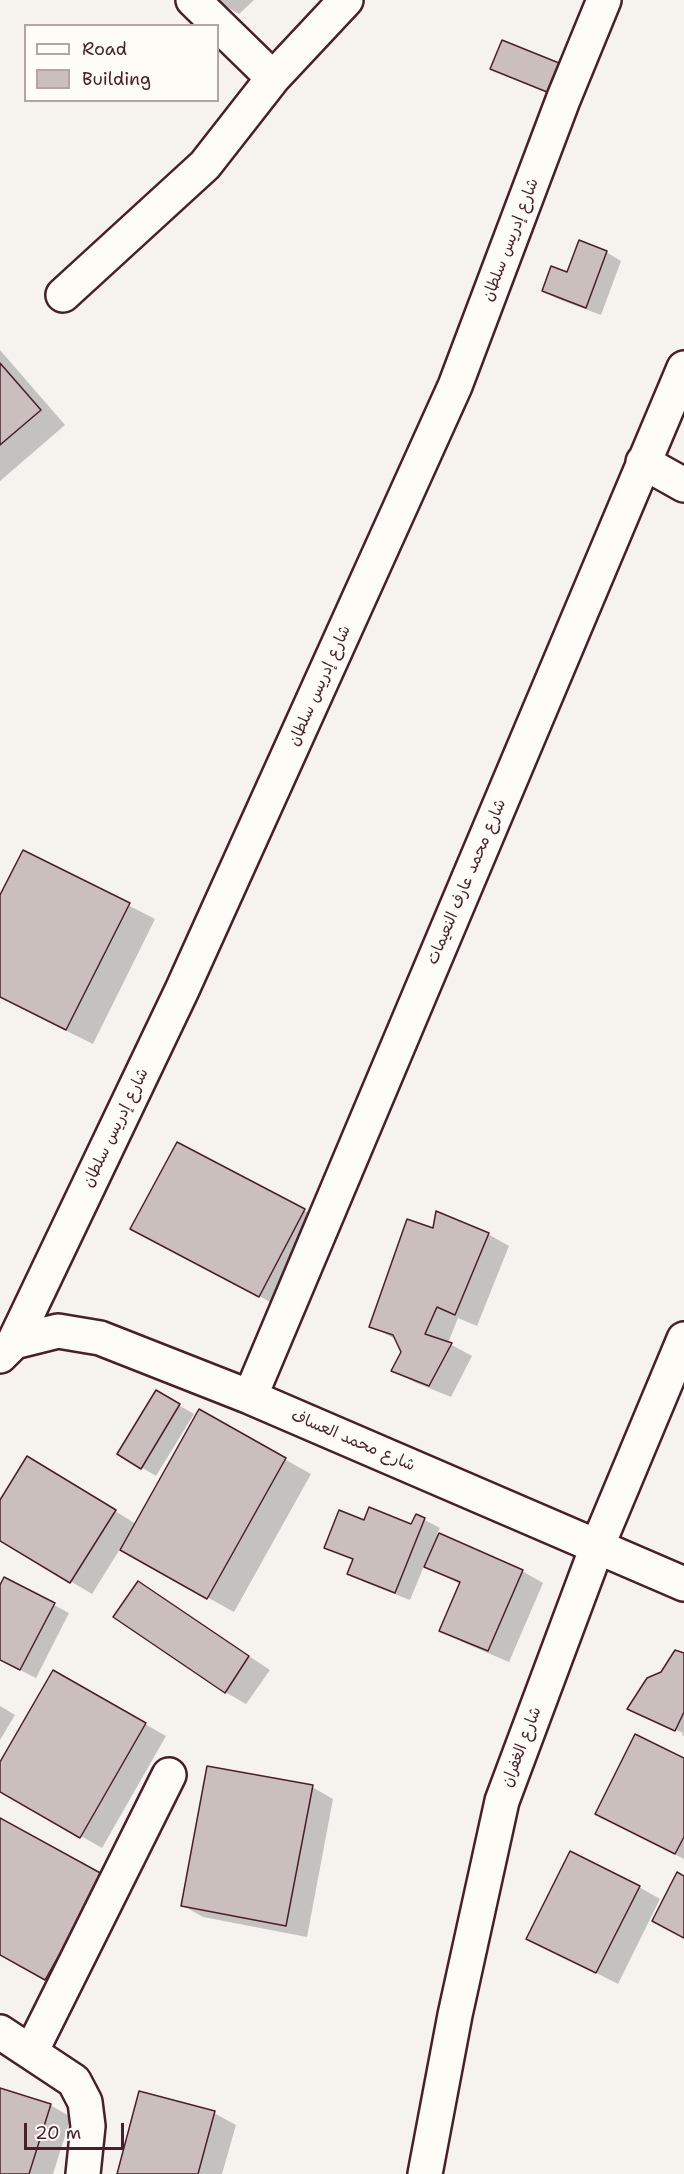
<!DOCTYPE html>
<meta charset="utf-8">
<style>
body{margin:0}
#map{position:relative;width:684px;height:2174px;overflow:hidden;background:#f6f3ef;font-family:"Shantell Sans",sans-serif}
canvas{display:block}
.legend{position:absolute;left:24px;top:24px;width:195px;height:78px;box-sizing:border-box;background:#fdfcf7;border:2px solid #b5a4a5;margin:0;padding:8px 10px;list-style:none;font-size:18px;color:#4a1f2b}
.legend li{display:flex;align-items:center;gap:12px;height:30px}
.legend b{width:30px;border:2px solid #b5a4a5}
.scale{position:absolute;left:24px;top:2123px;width:100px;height:27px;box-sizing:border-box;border:3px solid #4a1f2b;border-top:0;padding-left:8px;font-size:18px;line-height:21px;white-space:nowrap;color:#4a1f2b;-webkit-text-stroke:4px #fdfcf7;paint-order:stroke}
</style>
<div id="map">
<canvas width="684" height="2174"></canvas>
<ul class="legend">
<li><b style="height:8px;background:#fdfcf7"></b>Road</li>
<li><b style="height:16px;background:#cbbfbe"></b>Building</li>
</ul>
<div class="scale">20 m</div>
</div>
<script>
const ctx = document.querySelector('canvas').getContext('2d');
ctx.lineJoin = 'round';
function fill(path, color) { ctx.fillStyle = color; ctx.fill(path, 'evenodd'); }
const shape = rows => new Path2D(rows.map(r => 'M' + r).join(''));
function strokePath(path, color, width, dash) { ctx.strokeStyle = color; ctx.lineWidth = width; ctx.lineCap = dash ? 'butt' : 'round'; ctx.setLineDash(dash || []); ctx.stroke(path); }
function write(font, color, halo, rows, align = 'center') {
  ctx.font = font + ' "Shantell Sans","Playpen Sans Arabic",sans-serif'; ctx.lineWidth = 5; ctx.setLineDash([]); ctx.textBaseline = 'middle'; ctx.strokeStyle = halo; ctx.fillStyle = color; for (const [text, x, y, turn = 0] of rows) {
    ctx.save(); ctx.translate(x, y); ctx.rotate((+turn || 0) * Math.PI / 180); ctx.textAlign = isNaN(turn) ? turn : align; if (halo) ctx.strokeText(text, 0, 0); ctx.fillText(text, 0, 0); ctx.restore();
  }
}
fill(shape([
 [214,0,254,0,239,14],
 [558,65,573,73,563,99,507,76,492,68],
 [606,252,621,261,601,315,558,299,543,291],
 [0,350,65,425,0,481],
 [24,852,155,919,93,1044,0,998,0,898],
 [304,1210,319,1219,274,1304,147,1237],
 [434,1230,488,1234,509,1246,477,1326,458,1318,448,1343,472,1356,451,1397,414,1382,393,1370,403,1352,397,1340,371,1326],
 [156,1392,194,1414,156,1476,119,1454],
 [200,1412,311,1474,234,1612,120,1549,92,1594,0,1539,0,1503,49,1470,136,1524],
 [417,1516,440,1528,437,1534,522,1571,543,1583,509,1662,462,1642,441,1630,460,1584,424,1566,410,1600,364,1582,349,1573,354,1560,326,1547,365,1522,412,1526],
 [5,1579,69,1613,36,1678,0,1660,0,1588],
 [138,1583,270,1670,246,1704,225,1692],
 [684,1655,684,1736,682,1735,683,1733,649,1717,649,1720,629,1708,662,1673],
 [54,1672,166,1736,102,1848,0,1790,0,1765],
 [0,1706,15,1715,0,1740],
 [684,1760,684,1859,597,1813],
 [312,1787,333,1799,307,1937,203,1917,182,1905],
 [0,1819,103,1876,72,1993,0,1954],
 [639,1887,660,1899,618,1984,528,1938],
 [0,2090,50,2105,71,2117,53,2174,0,2174],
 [214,2113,236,2125,222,2174,118,2174]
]), '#0003');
const building = shape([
 [502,40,559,63,547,92,490,69,502,40],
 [579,240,607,251,586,308,542,291,551,266,567,272,579,240],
 [0,363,41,410,0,445,0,363],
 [23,850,130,903,66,1030,0,997,0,895,23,850],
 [177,1142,305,1209,259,1297,130,1229,177,1142],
 [436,1211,489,1233,455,1315,437,1307,425,1334,452,1343,429,1386,391,1371,401,1352,393,1335,369,1327,407,1219,433,1228,436,1211],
 [156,1390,180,1404,141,1469,117,1454,156,1390],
 [199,1409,286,1458,207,1599,120,1550,199,1409],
 [27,1456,116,1510,70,1583,0,1541,0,1500,27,1456],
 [369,1507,411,1524,416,1514,425,1518,395,1593,347,1574,353,1559,324,1548,339,1510,364,1520,369,1507],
 [439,1533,523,1570,488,1651,439,1631,460,1582,424,1567,439,1533],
 [4,1577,55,1603,20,1670,0,1660,0,1585,4,1577],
 [138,1581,249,1656,225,1693,113,1617,138,1581],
 [675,1650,684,1653,684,1712,675,1731,627,1709,647,1678,661,1672,675,1650],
 [53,1670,146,1723,80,1838,0,1792,0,1762,53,1670],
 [635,1734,684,1758,684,1837,675,1854,595,1814,635,1734],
 [207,1766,313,1785,286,1926,181,1906,207,1766],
 [0,1818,104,1875,45,1980,0,1955,0,1818],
 [570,1851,640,1886,596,1973,526,1939,570,1851],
 [677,1872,684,1876,684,1938,652,1921,677,1872],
 [0,2088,51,2104,29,2174,0,2174,0,2088],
 [139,2091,215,2111,198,2174,117,2174,139,2091]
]);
fill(building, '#cbbfbe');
strokePath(building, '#4a1f2b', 1.5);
const minor = shape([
 [193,0,273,78],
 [63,295,205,165,273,78,346,0],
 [643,462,684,485],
 [14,1342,58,1331,100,1338,250,1397,684,1584],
 [0,1356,14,1342,182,990,455,386,563,100,604,0],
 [250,1397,684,368],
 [0,2032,74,2081,85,2102,88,2126,83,2174],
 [31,2052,169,1775],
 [425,2174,455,2015,502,1801,597,1547,684,1339]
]);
strokePath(minor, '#4a1f2b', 38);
strokePath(minor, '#fdfcf7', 33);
write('16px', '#4a1f2b', '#fdfcf7', [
 ["شارع إدريس سلطان",511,240,-69],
 ["شارع إدريس سلطان",320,686,-66],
 ["شارع محمد عارف النعيمات",467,882,-67],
 ["شارع إدريس سلطان",116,1128,-64],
 ["شارع محمد العساف",353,1441,23],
 ["شارع الغفران",522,1747,-69]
]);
</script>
